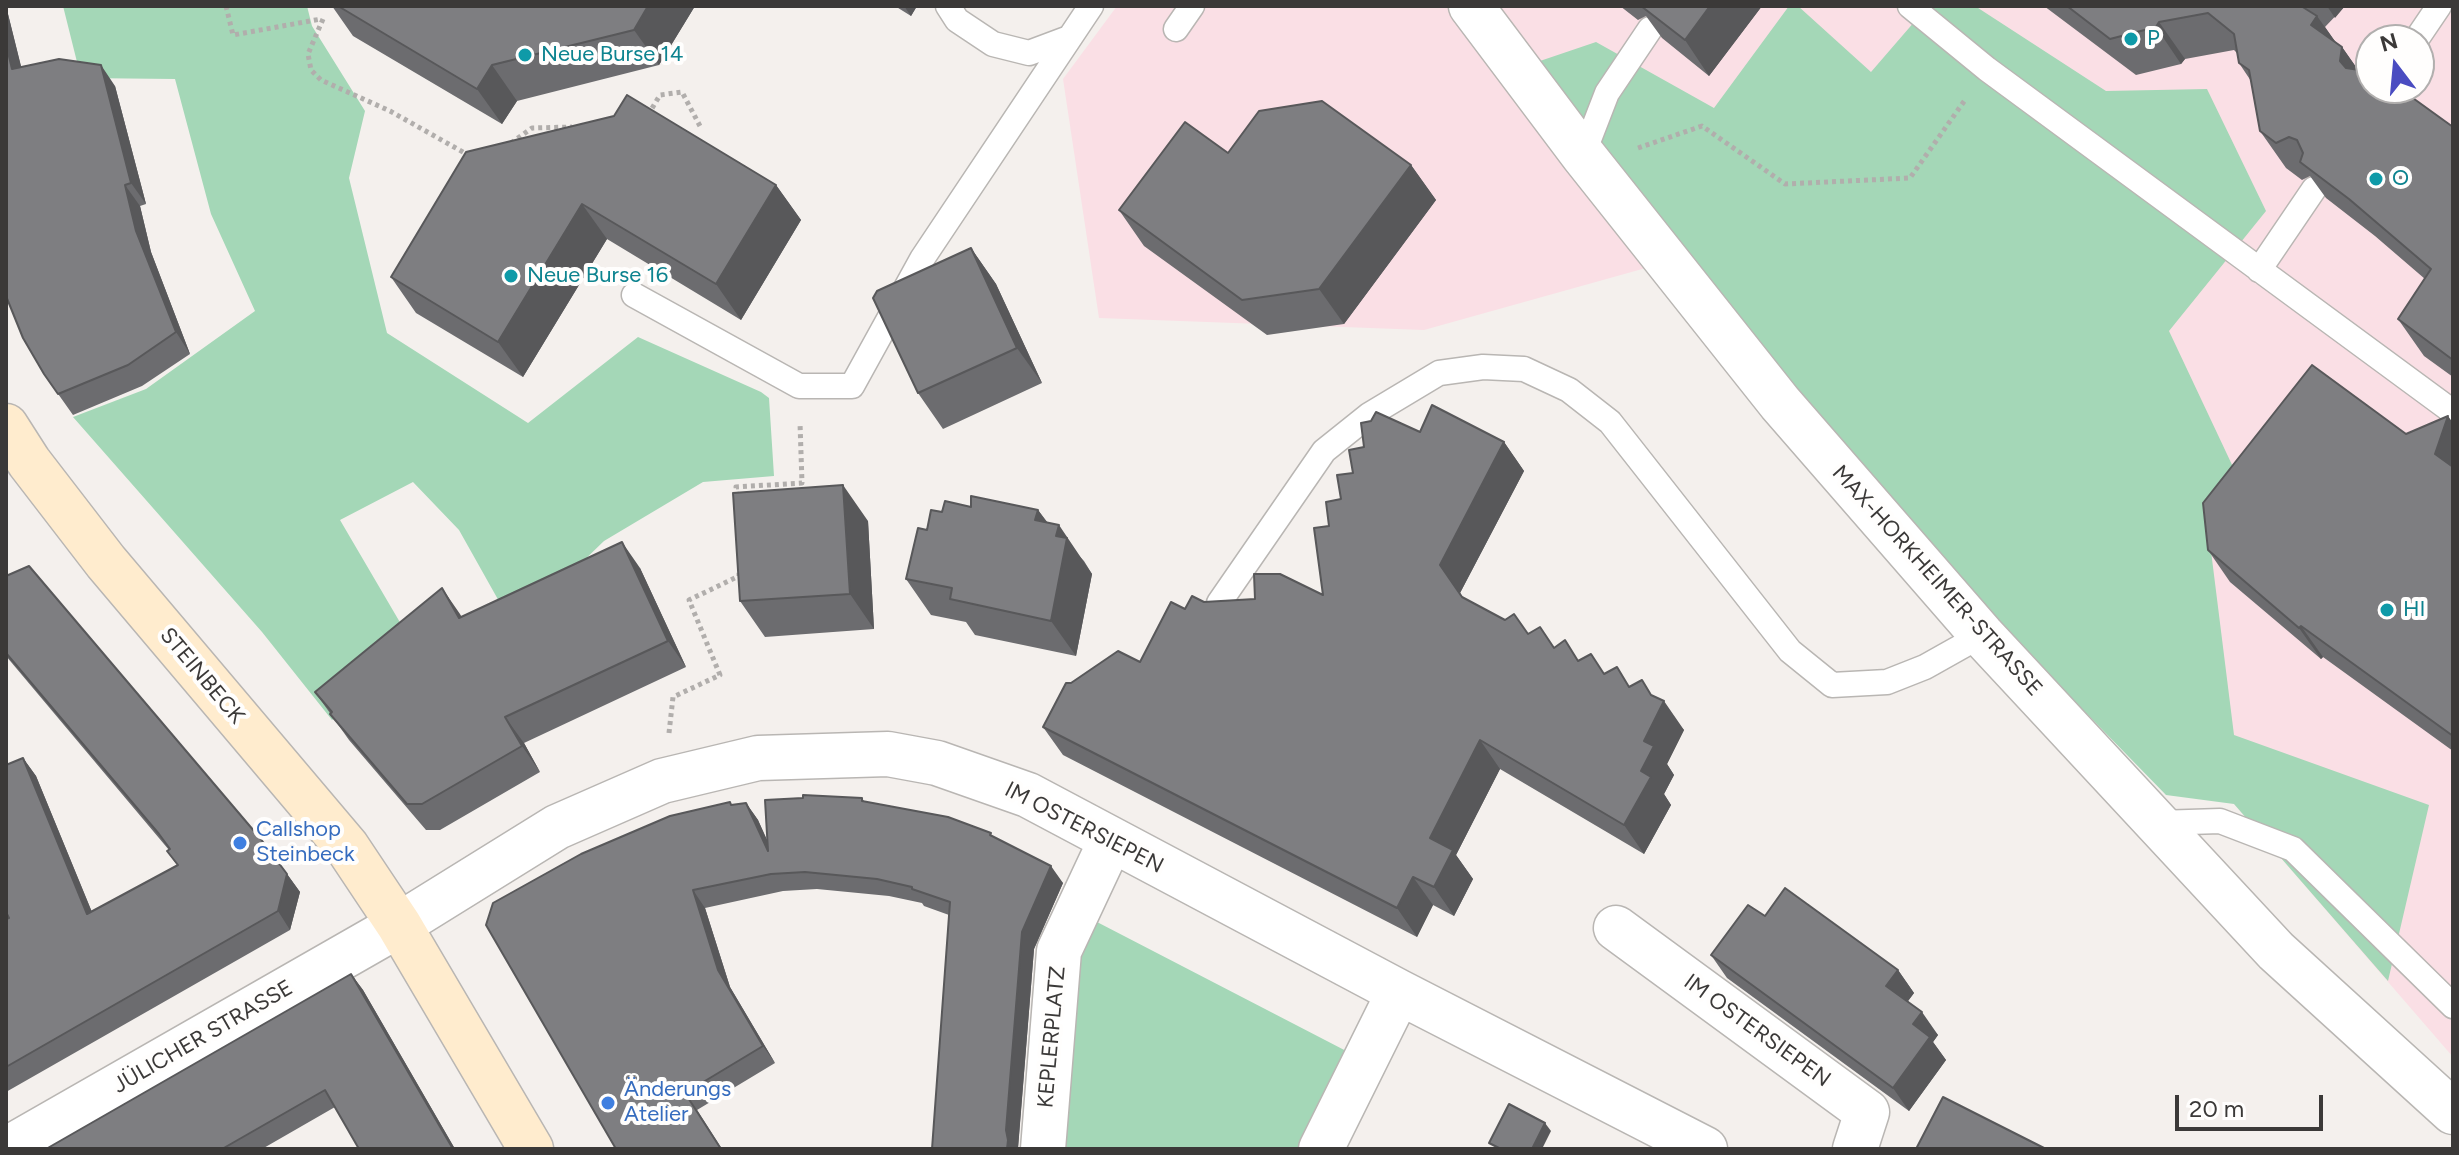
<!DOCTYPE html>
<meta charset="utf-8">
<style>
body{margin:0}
#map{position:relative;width:2459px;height:1155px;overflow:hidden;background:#f4f0ed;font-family:Figtree,sans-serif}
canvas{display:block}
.frame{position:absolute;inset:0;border:8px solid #3b3938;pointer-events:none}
.north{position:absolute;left:2355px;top:24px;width:80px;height:80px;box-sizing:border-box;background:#fffefd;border:2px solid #b1afae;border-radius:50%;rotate:344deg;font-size:22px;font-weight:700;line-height:32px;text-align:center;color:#3b3938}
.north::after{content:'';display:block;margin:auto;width:28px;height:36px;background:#4a4cc1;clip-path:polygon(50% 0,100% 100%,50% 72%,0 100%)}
.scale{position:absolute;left:2175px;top:1095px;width:148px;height:36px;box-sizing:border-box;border:4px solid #3b3938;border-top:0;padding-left:10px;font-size:24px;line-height:28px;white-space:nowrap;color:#3b3938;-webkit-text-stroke:6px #fffefd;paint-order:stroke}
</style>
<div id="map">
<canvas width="2459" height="1155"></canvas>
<div class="frame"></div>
<div class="north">N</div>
<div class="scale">20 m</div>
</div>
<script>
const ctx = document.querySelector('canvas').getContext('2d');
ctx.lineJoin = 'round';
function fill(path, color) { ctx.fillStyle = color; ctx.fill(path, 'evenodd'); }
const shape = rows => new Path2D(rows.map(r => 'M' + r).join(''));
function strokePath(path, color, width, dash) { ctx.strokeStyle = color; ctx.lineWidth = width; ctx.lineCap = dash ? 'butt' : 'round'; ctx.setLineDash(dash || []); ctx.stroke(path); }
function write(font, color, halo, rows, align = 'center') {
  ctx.font = font + ' Figtree,sans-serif'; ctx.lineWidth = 8; ctx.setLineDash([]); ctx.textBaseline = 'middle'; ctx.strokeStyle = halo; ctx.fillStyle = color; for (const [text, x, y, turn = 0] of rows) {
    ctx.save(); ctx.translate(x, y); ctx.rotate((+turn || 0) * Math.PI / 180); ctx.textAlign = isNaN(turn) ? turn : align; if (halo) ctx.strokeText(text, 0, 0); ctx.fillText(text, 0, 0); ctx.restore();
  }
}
fill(shape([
 [1117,6,2453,6,2453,1057,1746,240,1424,330,1099,318,1063,79],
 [2371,40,2419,40,2419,88,2371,88]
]), '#fadfe5');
fill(shape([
 [63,6,307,6,312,26,365,111,349,178,387,333,528,423,638,337,761,392,769,398,774,476,703,482,604,541,514,628,459,530,413,482,340,520,415,648,332,720,262,632,73,417,146,389,255,311,211,214,175,79,81,78],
 [1789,6,1798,6,1871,72,1928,6,1975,6,2106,91,2207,89,2266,211,2169,331,2242,486,2209,535,2234,735,2429,805,2388,981,2234,804,2166,795,1972,596,1754,345,1537,62,1596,42,1714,108],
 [1097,922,1352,1054,1304,1149,1061,1149,1076,970]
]), '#a4d7b7');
const lane = shape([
 [948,6,957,20,993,44,1029,53,1069,38],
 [1910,6,1987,69,2453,412],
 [1176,29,1192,6],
 [2416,40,2439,6],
 [1583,155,1607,93,1650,29],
 [2259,270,2314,189],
 [634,295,799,386,852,386,922,259,1091,6],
 [1219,603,1324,451,1369,415,1439,373,1483,367,1524,369,1569,390,1610,422,1790,651,1832,685,1887,682,1925,667,1982,635],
 [2158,823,2220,821,2293,849,2453,1006]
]);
const street = shape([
 [1471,6,1583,155,1780,403,1982,635,2276,951,2453,1112],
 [1616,928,1867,1112,1855,1149],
 [7,1149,399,925,557,827,662,781,758,758,888,754,937,763,1028,795,1399,992,1705,1149],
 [1043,1149,1059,951,1111,840],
 [1321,1149,1399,992]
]);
const secondary = shape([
 [6,426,29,462,106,562,347,847,399,925,531,1149]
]);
strokePath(lane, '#b9b6b3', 27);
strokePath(street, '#b9b6b3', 47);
strokePath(secondary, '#b9b6b3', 47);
strokePath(shape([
 [226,6,233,35,321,19],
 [323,19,308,54,311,70,321,80,390,111,470,156],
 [648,115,660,95,682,92,701,128],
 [511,143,532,128,572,127],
 [1638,148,1702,126,1785,184,1910,178,1965,100],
 [737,496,736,487,802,483,800,423],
 [669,733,673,697,720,675,689,600,739,576,739,570]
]), '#b1aeac', 5, [4, 4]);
strokePath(lane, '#fff', 24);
strokePath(street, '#fff', 44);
strokePath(secondary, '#ffecce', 44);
fill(shape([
 [6,6,21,67,115,86,146,204,140,206,151,252,190,354,142,386,73,415,44,374],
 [332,6,695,6,659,65,517,101,502,124,353,36],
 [895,6,917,6,911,16],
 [1620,6,1762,6,1709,76,1662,38,1646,16,1638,20],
 [2044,6,2345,6,2325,27,2336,43,2342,47,2358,70,2453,127,2453,377,2424,356,2398,319,2425,279,2375,236,2326,198,2310,176,2302,180,2286,168,2260,131,2251,81,2239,63,2237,53,2234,50,2185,59,2181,64,2136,75],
 [466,152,776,185,801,220,741,320,607,239,523,377,416,313,391,277],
 [1228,153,1411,165,1436,200,1344,324,1267,335,1144,246,1119,210],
 [971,248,996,284,1042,383,943,429,918,393],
 [2453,423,2453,751,2323,657,2321,659,2230,582,2208,550,2406,434],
 [1420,432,1504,442,1524,471,1460,593,1463,598,1554,648,1630,687,1652,695,1684,730,1667,764,1674,775,1664,794,1671,805,1644,854,1500,769,1456,855,1473,879,1454,916,1433,905,1417,937,1063,755,1043,727,1071,683,1140,662,1185,609,1204,602,1323,595,1329,526,1353,473],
 [971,507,1038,510,1048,523,1084,561,1092,574,1076,656,975,635,966,622,931,615,906,579,927,530,942,512],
 [868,521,874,629,765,637,740,601],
 [640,568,686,667,524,743,540,772,440,830,426,830,349,740,315,692,461,617],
 [6,576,287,874,300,892,290,930,6,1092,6,919,9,918,23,758,36,776,92,912,177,865,167,851,169,850,6,656],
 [862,798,864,801,994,837,1063,883,1034,949,1018,1147,949,915,924,906,922,903,889,896,817,889,783,891,705,908,730,987,775,1063,697,1110,722,1149,616,1149,486,925,730,802,732,805,746,803,758,820,767,841],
 [1765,916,1898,970,1914,993,1908,1001,1938,1035,1933,1042,1946,1060,1909,1111,1727,978,1711,955],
 [351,974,363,990,455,1149,359,1149,335,1107,262,1149,46,1149]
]), '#6c6c6f');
fill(shape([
 [6,6,27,90,12,69,6,44],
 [648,6,695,6,659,65,634,30],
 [904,6,917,6,911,16],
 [1710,6,1762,6,1709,76,1685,40],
 [2327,6,2345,6,2335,18],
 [2317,16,2342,51,2342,47,2368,84,2366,98,2340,61,2311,25],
 [2159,22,2185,59,2181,64,2156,27],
 [101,65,115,86,146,204,131,183],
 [492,65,517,101,502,124,477,89],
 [1411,165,1436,200,1344,324,1319,289],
 [125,185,140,206,151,252,190,354,176,332,136,231],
 [776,185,801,220,741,320,716,284],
 [582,204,607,239,523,377,498,342],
 [971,248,996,284,1042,383,1017,348],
 [2448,416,2453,423,2453,480,2435,454],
 [1504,442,1524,471,1460,593,1482,626,1440,565],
 [843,485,868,521,874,629,850,594],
 [1038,510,1056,535,1059,525,1092,574,1076,656,1051,621,1035,520],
 [622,542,640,568,686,667,668,641],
 [442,588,460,614,477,644,459,618],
 [2301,626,2323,657,2321,659,2299,628],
 [1664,701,1684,730,1667,764,1674,775,1664,794,1671,805,1644,854,1624,825,1641,771,1644,741],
 [505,717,524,743,540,772,522,746],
 [1480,740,1500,769,1456,855,1473,879,1454,916,1434,887,1430,838],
 [23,758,36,776,100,932,87,914],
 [746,803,758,820,780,868,768,851],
 [1051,866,1063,883,1034,949,1018,1149,1007,1149,1006,1130,1022,932],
 [287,874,300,892,290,930,278,911],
 [1413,877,1433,905,1417,937,1397,908],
 [693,890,705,908,730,987,775,1063,763,1046,718,970],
 [1898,970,1914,993,1902,1009,1886,986],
 [351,974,363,990,455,1149,453,1149],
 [1922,1012,1938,1035,1933,1042,1946,1060,1909,1111,1893,1088,1913,1024],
 [1545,1123,1551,1131,1542,1149,1532,1149]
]), '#58585a');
const building = shape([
 [338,6,648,6,634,30,492,65,477,89,338,6],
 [1641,6,1710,6,1685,40,1641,6],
 [2067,6,2301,6,2317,16,2311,25,2342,47,2340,61,2346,68,2359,70,2366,65,2371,68,2371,88,2399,88,2453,127,2453,360,2398,319,2431,269,2349,199,2300,162,2303,153,2297,140,2289,137,2276,143,2260,131,2249,70,2239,63,2234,34,2208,13,2159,22,2156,27,2110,39,2067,6],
 [6,44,12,69,59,59,101,65,131,183,125,185,136,231,176,332,128,365,58,394,44,374,23,338,6,296,6,44],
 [627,95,776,185,716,284,582,204,498,342,391,277,466,152,614,116,627,95],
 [1322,101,1411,165,1319,289,1242,300,1119,210,1185,122,1228,153,1259,111,1322,101],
 [971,248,1017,348,918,393,873,298,877,291,971,248],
 [2312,365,2406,434,2448,416,2435,454,2453,467,2453,736,2301,626,2299,628,2208,550,2203,503,2312,365],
 [1432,405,1504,442,1440,565,1462,597,1505,620,1514,614,1528,634,1540,627,1554,648,1565,640,1578,661,1591,654,1604,674,1617,667,1629,687,1642,680,1651,695,1664,701,1644,741,1654,746,1641,771,1651,777,1624,825,1480,740,1430,838,1453,850,1434,887,1413,877,1397,908,1043,727,1066,683,1071,683,1118,651,1140,662,1171,602,1185,609,1192,596,1204,602,1255,599,1254,574,1280,574,1323,595,1314,528,1329,526,1326,502,1341,499,1337,475,1353,473,1349,450,1364,447,1361,423,1371,421,1376,412,1420,432,1432,405],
 [843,485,850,594,740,601,733,493,843,485],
 [971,496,1038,510,1035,520,1059,525,1056,536,1067,538,1051,621,950,599,952,588,906,579,918,528,927,530,931,510,942,512,945,501,971,507,971,496],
 [622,542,668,641,505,717,522,746,422,804,407,804,330,714,332,712,315,692,442,588,459,618,622,542],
 [29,566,260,838,287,874,278,911,6,1067,6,919,9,918,6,912,6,765,23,758,87,914,178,865,167,851,170,849,159,834,6,653,6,576,29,566],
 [803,795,862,798,862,801,948,817,991,833,990,835,1051,866,1022,932,1006,1130,1008,1140,1007,1149,932,1149,950,902,912,889,912,887,877,879,805,872,771,874,693,890,718,970,763,1046,685,1093,721,1149,616,1149,486,925,493,903,581,854,670,816,730,802,731,805,746,803,768,851,765,800,803,798,803,795],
 [1785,888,1898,970,1886,986,1922,1012,1913,1024,1930,1037,1893,1088,1711,955,1748,905,1765,916,1785,888],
 [351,974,453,1149,359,1149,325,1090,222,1149,46,1149,351,974],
 [1943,1097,2046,1149,1916,1149,1943,1097],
 [1509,1104,1545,1123,1532,1149,1501,1149,1489,1143,1509,1104]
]);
fill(building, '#7e7e81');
strokePath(building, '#58585a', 2);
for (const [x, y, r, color] of [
 [2131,39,8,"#0f9aa8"],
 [525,55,8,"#0f9aa8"],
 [2376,179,8,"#0f9aa8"],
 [511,276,8,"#0f9aa8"],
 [2387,610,8,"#0f9aa8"],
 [240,843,8,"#3f7fe0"],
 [608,1103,8,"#3f7fe0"]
]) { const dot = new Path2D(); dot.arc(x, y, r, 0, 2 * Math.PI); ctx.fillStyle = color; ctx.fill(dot); strokePath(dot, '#fffefd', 3); }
write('22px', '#0d838f', '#fffefd', [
 ["P",2147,39],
 ["Neue Burse 14",541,55],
 ["O",2392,179],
 ["Neue Burse 16",527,276],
 ["HI",2403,610]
], 'left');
write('22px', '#3b3938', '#fffefd', [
 ["MAX-HORKHEIMER-STRASSE",1937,581,48],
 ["STEINBECK",202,676,50],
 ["IM OSTERSIEPEN",1084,828,27],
 ["IM OSTERSIEPEN",1757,1031,36],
 ["JÜLICHER STRASSE",203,1037,-30],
 ["KEPLERPLATZ",1052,1037,-85]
]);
write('22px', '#366cbe', '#fffefd', [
 ["Callshop",256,830],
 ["Steinbeck",256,855],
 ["Änderungs",624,1090],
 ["Atelier",624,1115]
], 'left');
</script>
